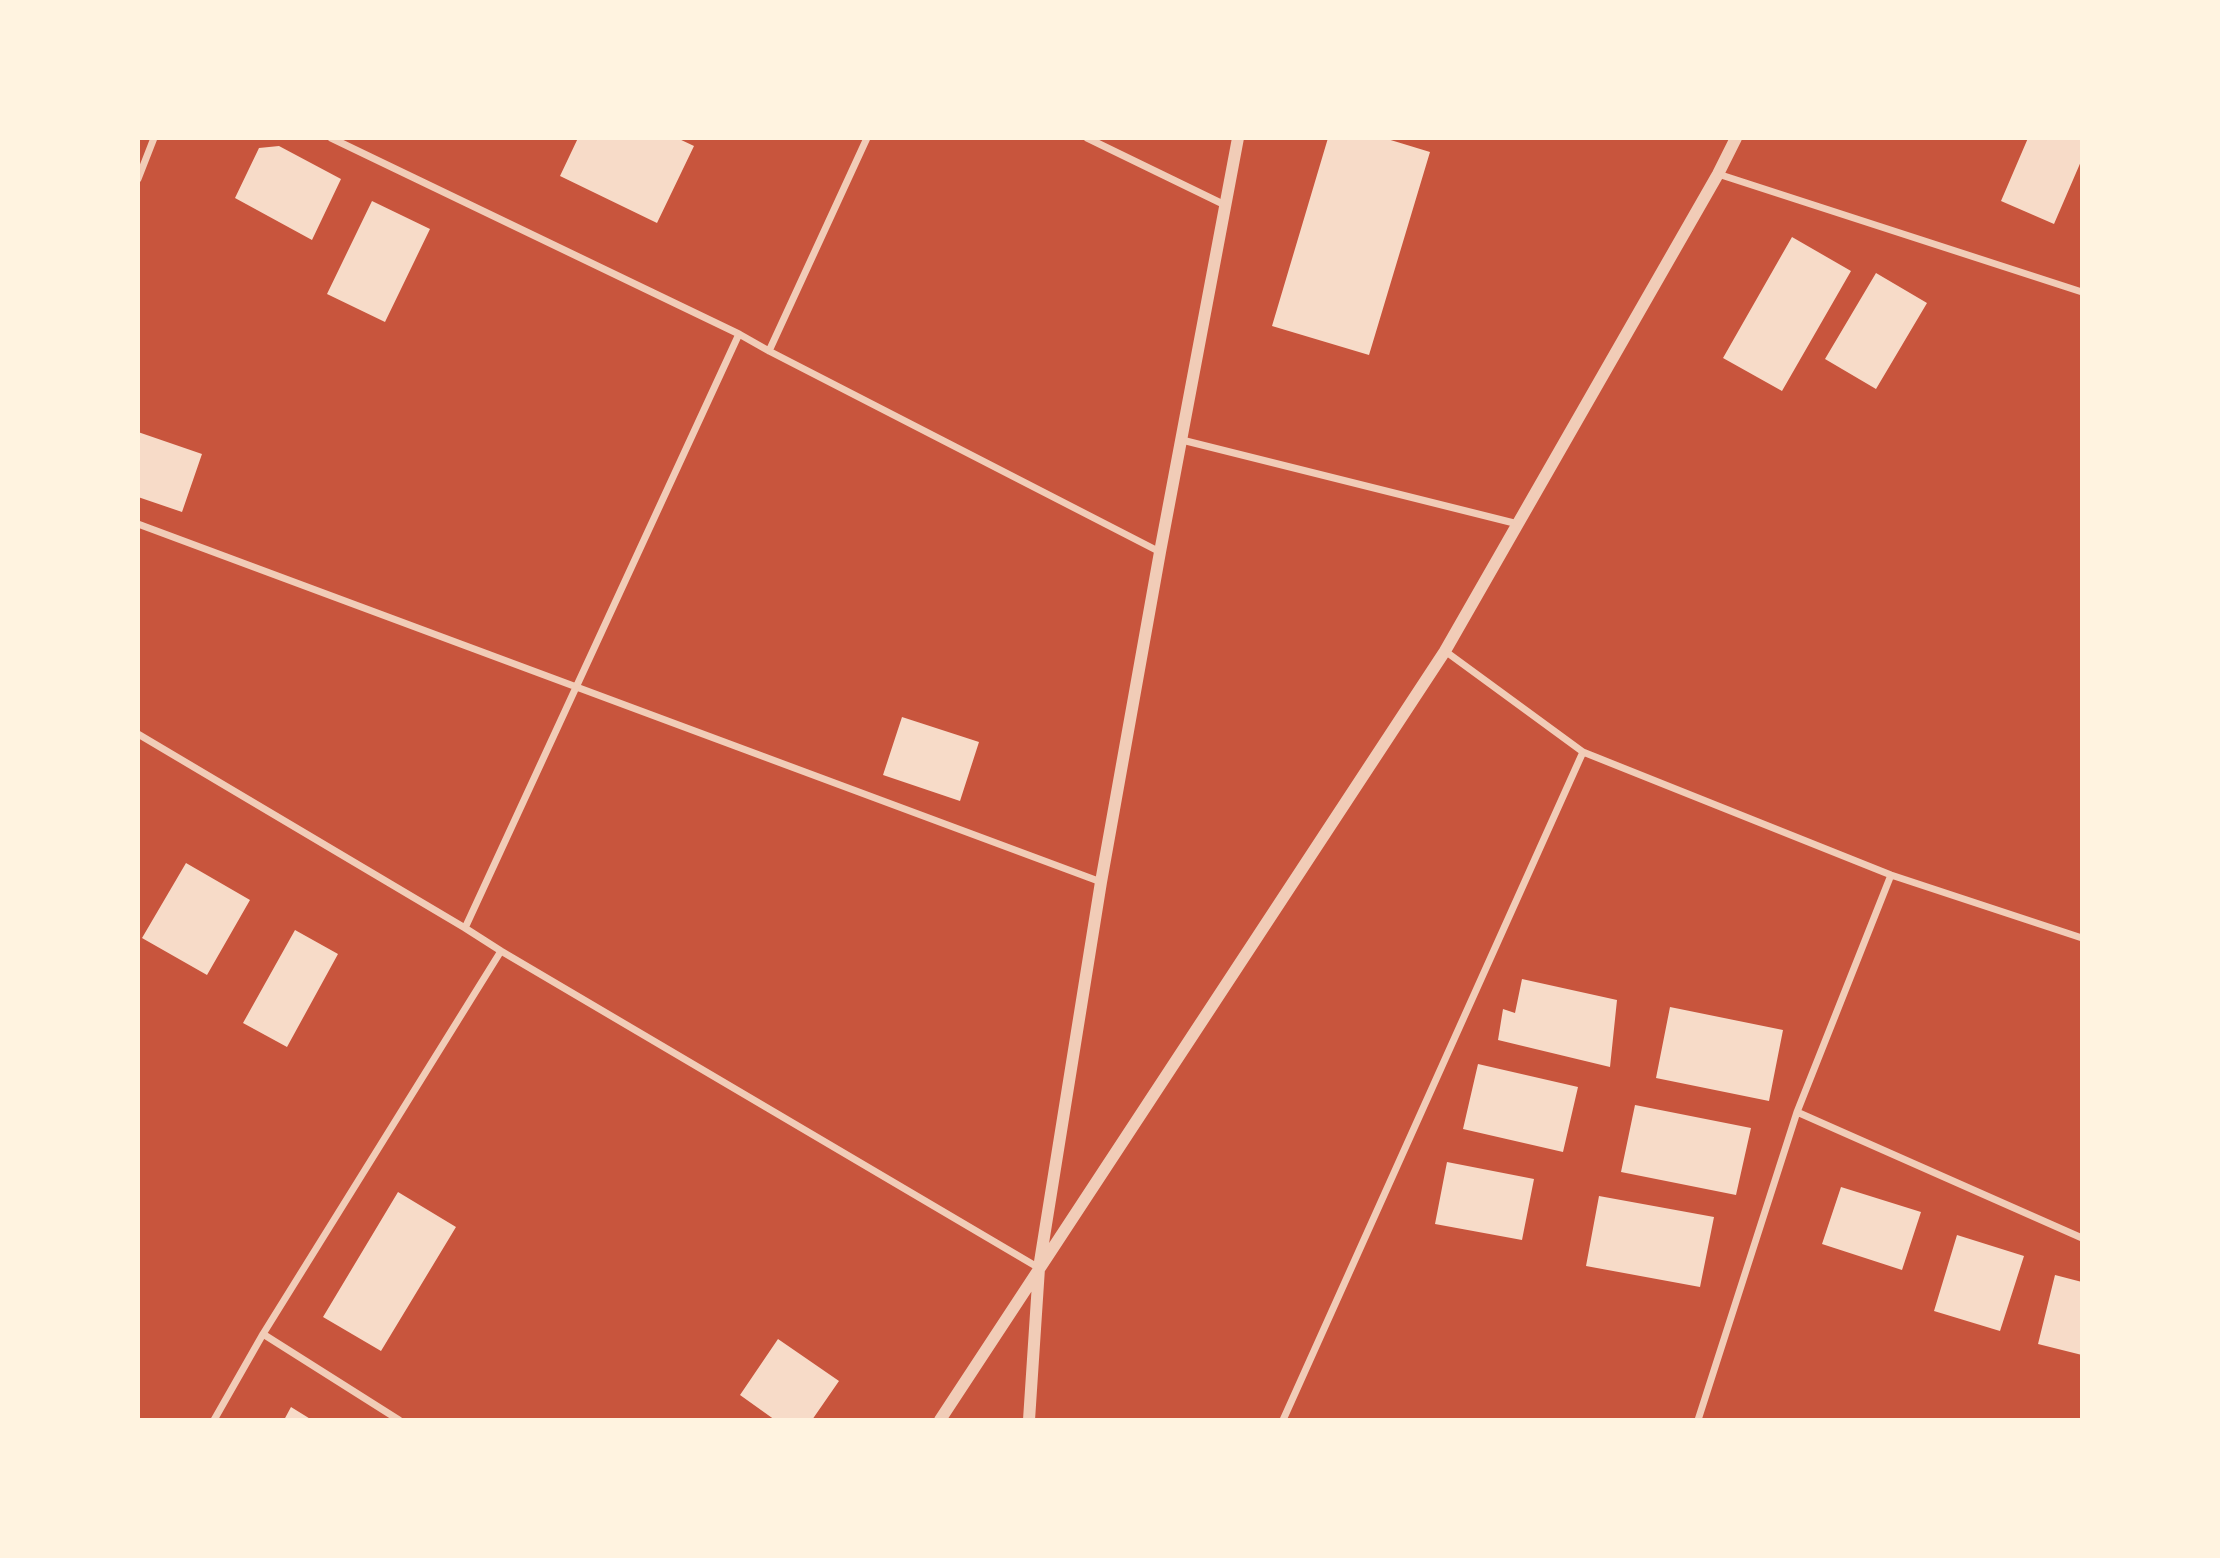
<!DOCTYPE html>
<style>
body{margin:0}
#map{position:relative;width:2220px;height:1558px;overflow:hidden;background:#c8553d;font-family:"Sofia Sans Condensed",sans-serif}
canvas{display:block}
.frame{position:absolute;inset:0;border:140px solid #fff3e0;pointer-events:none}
</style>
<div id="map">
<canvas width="2220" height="1558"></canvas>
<div class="frame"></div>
</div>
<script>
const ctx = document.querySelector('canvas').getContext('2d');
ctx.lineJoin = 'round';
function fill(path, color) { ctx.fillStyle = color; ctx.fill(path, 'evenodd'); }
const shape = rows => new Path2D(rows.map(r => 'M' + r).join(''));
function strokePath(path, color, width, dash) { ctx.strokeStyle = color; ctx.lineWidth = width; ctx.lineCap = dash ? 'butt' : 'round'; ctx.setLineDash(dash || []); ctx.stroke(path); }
fill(shape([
 [578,138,677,138,694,146,657,223,560,176],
 [1328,138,1384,138,1430,152,1369,355,1272,326],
 [2028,138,2082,138,2082,159,2054,224,2001,201],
 [279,146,341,179,312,240,235,198,259,148],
 [372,201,430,229,385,322,327,294],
 [1792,237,1851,271,1782,391,1723,358],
 [1876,273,1927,303,1876,389,1825,359],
 [138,432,202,454,182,512,138,497],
 [902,717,979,742,960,801,883,775],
 [186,863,250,900,207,975,142,938],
 [295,930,338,954,287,1047,243,1023],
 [1522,979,1617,1000,1610,1067,1498,1040,1503,1009,1515,1013],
 [1670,1007,1783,1030,1769,1101,1656,1078],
 [1478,1064,1578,1087,1563,1152,1463,1129],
 [1635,1105,1751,1128,1736,1195,1621,1172],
 [1447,1162,1534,1179,1522,1240,1435,1224],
 [1841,1187,1921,1212,1902,1270,1822,1244],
 [398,1192,456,1227,381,1351,323,1317],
 [1599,1196,1714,1217,1700,1287,1586,1266],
 [1957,1235,2024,1256,2000,1331,1934,1311],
 [2055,1275,2082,1282,2082,1355,2038,1344],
 [778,1339,839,1381,812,1420,775,1420,740,1395],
 [291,1407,312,1420,284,1420]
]), '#f7dbc8');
strokePath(shape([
 [331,138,739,334,769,351,1160,552],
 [1087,138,1225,205],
 [1718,174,2082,292],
 [138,179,154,138],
 [769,351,867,138],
 [1182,440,1518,524],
 [138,524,1101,882],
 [1445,651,1583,752,1891,875,2082,938],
 [138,734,465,928,501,951,1039,1268],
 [465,928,739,334],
 [1797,1112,2082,1238],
 [263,1334,399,1420],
 [214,1420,263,1334,501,951],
 [1283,1420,1583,752],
 [1698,1420,1797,1112,1891,875]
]), '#f1ccb7', 7);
strokePath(shape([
 [940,1420,1445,651,1718,174,1736,138],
 [1029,1420,1039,1268,1101,882,1160,552,1238,138]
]), '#f1ccb7', 12);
</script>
